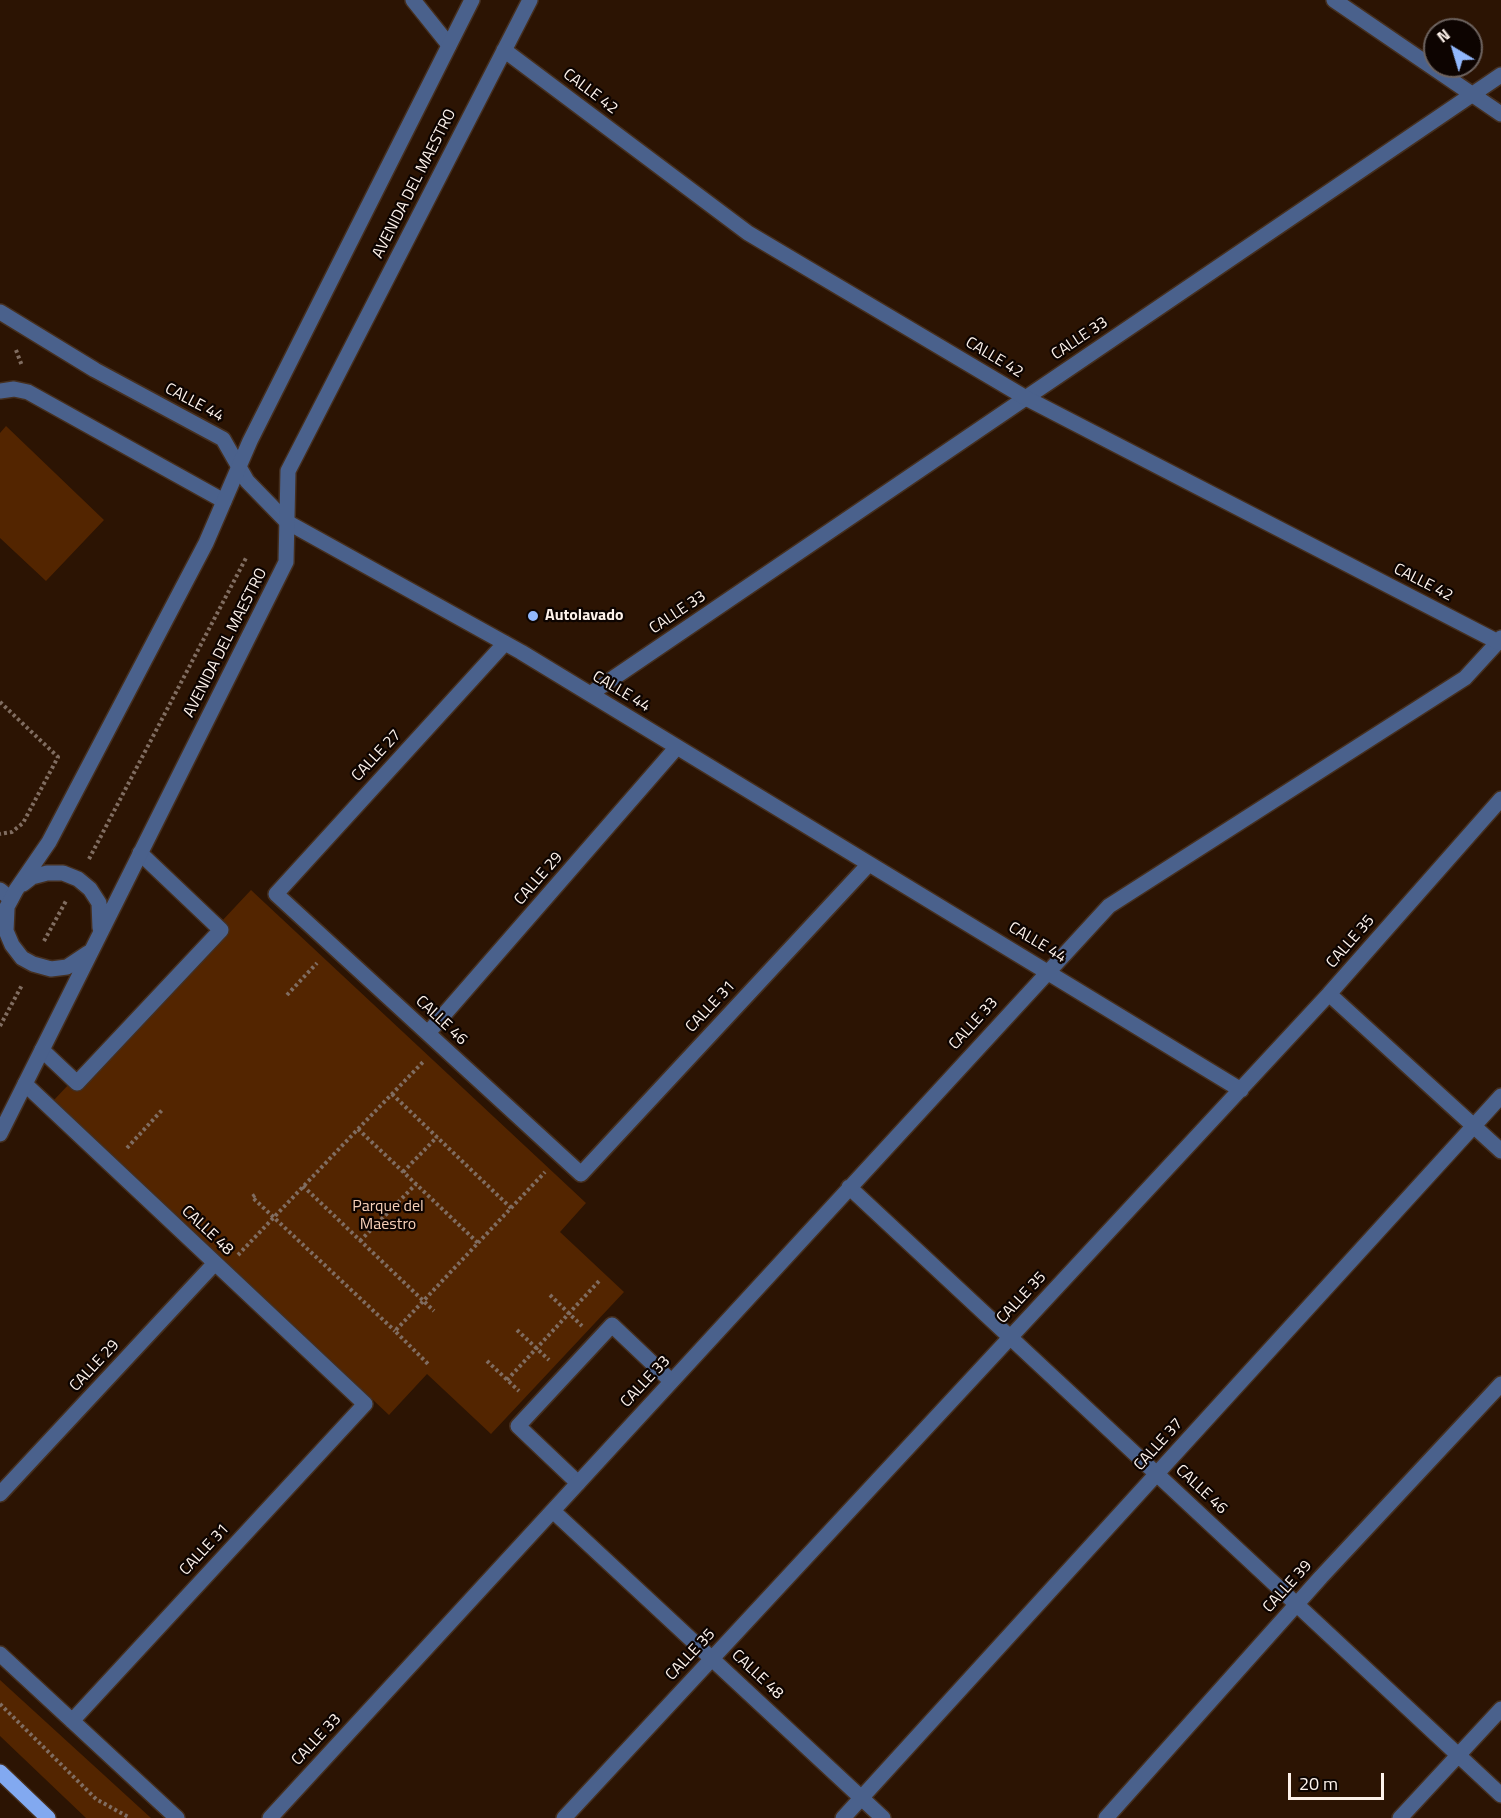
<!DOCTYPE html>
<style>
body{margin:0}
#map{position:relative;width:1501px;height:1818px;overflow:hidden;background:#2c1403;font-family:"Titillium Web",sans-serif}
canvas{display:block}
.north{position:absolute;left:1423px;top:18px;width:60px;height:60px;box-sizing:border-box;background:#0d0401;border:2px solid #6d635f;border-radius:50%;rotate:322deg;font-size:16px;font-weight:700;line-height:24px;text-align:center;color:#fdf2eb}
.north::after{content:'';display:block;margin:auto;width:21px;height:27px;background:#91b8fd;clip-path:polygon(50% 0,100% 100%,50% 72%,0 100%)}
.scale{position:absolute;left:1288px;top:1773px;width:96px;height:27px;box-sizing:border-box;border:3px solid #fdf2eb;border-top:0;padding-left:8px;font-size:18px;line-height:21px;white-space:nowrap;color:#fdf2eb;-webkit-text-stroke:4px #0d0401;paint-order:stroke}
</style>
<div id="map">
<canvas width="1501" height="1818"></canvas>
<div class="north">N</div>
<div class="scale">20 m</div>
</div>
<script>
const ctx = document.querySelector('canvas').getContext('2d');
ctx.lineJoin = 'round';
function fill(path, color) { ctx.fillStyle = color; ctx.fill(path, 'evenodd'); }
const shape = rows => new Path2D(rows.map(r => 'M' + r).join(''));
function strokePath(path, color, width, dash) { ctx.strokeStyle = color; ctx.lineWidth = width; ctx.lineCap = dash ? 'butt' : 'round'; ctx.setLineDash(dash || []); ctx.stroke(path); }
function write(font, color, halo, rows, align = 'center') {
  ctx.font = font + ' "Titillium Web",sans-serif'; ctx.lineWidth = 4.5; ctx.setLineDash([]); ctx.textBaseline = 'middle'; ctx.strokeStyle = halo; ctx.fillStyle = color; for (const [text, x, y, turn = 0] of rows) {
    ctx.save(); ctx.translate(x, y); ctx.rotate((+turn || 0) * Math.PI / 180); ctx.textAlign = isNaN(turn) ? turn : align; if (halo) ctx.strokeText(text, 0, 0); ctx.fillText(text, 0, 0); ctx.restore();
  }
}
fill(shape([
 [6,426,104,520,46,581,0,538,0,433],
 [251,890,586,1203,560,1232,624,1292,491,1434,427,1374,389,1415,54,1100],
 [0,1680,151,1818,86,1818,0,1736]
]), '#532500');
const service = shape([
 [0,391,14,389,28,392,224,501],
 [0,890,11,899],
 [42,1050,77,1083,221,930,140,853],
 [578,1483,518,1426,612,1325,671,1381]
]);
const minor = shape([
 [413,0,449,45],
 [1334,0,1501,114],
 [0,312,95,370,223,439,247,481,287,522,521,652,1241,1090],
 [505,643,276,894,581,1174,869,864],
 [590,694,1501,75],
 [1329,994,1501,1151],
 [428,1033,677,747],
 [25,1084,365,1404,72,1721],
 [849,1187,1501,1795],
 [0,1494,215,1263],
 [553,1511,883,1818],
 [0,1654,177,1818],
 [270,1818,1109,906,1465,678,1498,642],
 [564,1818,1329,994,1501,799],
 [843,1818,1501,1096],
 [1106,1818,1321,1577,1501,1384],
 [1400,1818,1501,1709]
]);
const tertiary = shape([
 [504,50,748,233,1026,398,1498,642,1501,638],
 [23,884,32,877,47,873,63,873,78,879,90,889,99,903,100,928],
 [7,909,6,931,12,945,22,958,33,964,51,969,67,967,88,953],
 [0,920,16,890,49,842,206,543,250,441,472,0],
 [0,1134,286,562,288,471,530,0]
]);
const primary = shape([
 [0,1772,48,1818]
]);
strokePath(service, '#452f1f', 18);
strokePath(minor, '#452f1f', 18);
strokePath(tertiary, '#452f1f', 18);
strokePath(primary, '#452f1f', 18);
strokePath(shape([
 [16,350,22,366],
 [0,702,58,757,23,823,12,832,0,834],
 [89,859,246,558],
 [44,941,66,901],
 [287,995,317,963],
 [0,1026,22,985],
 [392,1094,511,1208],
 [358,1129,424,1061],
 [127,1148,163,1109],
 [403,1172,437,1137],
 [303,1186,434,1311],
 [255,1195,252,1197,395,1331],
 [360,1241,416,1184],
 [478,1243,545,1172],
 [238,1255,358,1129,478,1243,395,1331,430,1366],
 [550,1295,582,1326],
 [517,1330,549,1360],
 [487,1361,519,1391],
 [507,1380,600,1280],
 [0,1704,96,1799,130,1818]
]), '#806d61', 4, [3, 3]);
strokePath(service, '#4a618c', 15);
strokePath(minor, '#4a618c', 15);
strokePath(tertiary, '#4a618c', 15);
strokePath(primary, '#82a9f0', 15);
for (const [x, y, r, color] of [
 [533,616,6,"#91b8fd"]
]) { const dot = new Path2D(); dot.arc(x, y, r, 0, 2 * Math.PI); ctx.fillStyle = color; ctx.fill(dot); strokePath(dot, '#0d0401', 2); }
write('16px', '#fdf2eb', '#0d0401', [
 ["CALLE 42",590,92,37],
 ["AVENIDA DEL MAESTRO",415,184,-63],
 ["CALLE 33",1080,339,-34],
 ["CALLE 42",994,358,31],
 ["CALLE 44",194,403,28],
 ["CALLE 42",1423,583,27],
 ["CALLE 33",678,613,-34],
 ["AVENIDA DEL MAESTRO",226,643,-63],
 ["CALLE 44",621,692,31],
 ["CALLE 27",377,756,-47],
 ["CALLE 29",539,879,-49],
 ["CALLE 35",1351,942,-49],
 ["CALLE 44",1037,943,31],
 ["CALLE 31",711,1007,-47],
 ["CALLE 46",441,1021,43],
 ["CALLE 33",974,1024,-48],
 ["CALLE 48",207,1231,43],
 ["CALLE 35",1022,1298,-47],
 ["CALLE 29",95,1366,-47],
 ["CALLE 33",646,1382,-47],
 ["CALLE 37",1159,1445,-48],
 ["CALLE 46",1201,1490,43],
 ["CALLE 31",205,1550,-47],
 ["CALLE 39",1288,1587,-48],
 ["CALLE 35",691,1655,-47],
 ["CALLE 48",757,1675,43],
 ["CALLE 33",317,1740,-47]
]);
write('bold 16px', '#fdf2eb', '#0d0401', [
 ["Autolavado",545,616]
], 'left');
write('16px', '#f8d1b9', '#0d0401', [
 ["Parque del",388,1207],
 ["Maestro",388,1225]
]);
</script>
